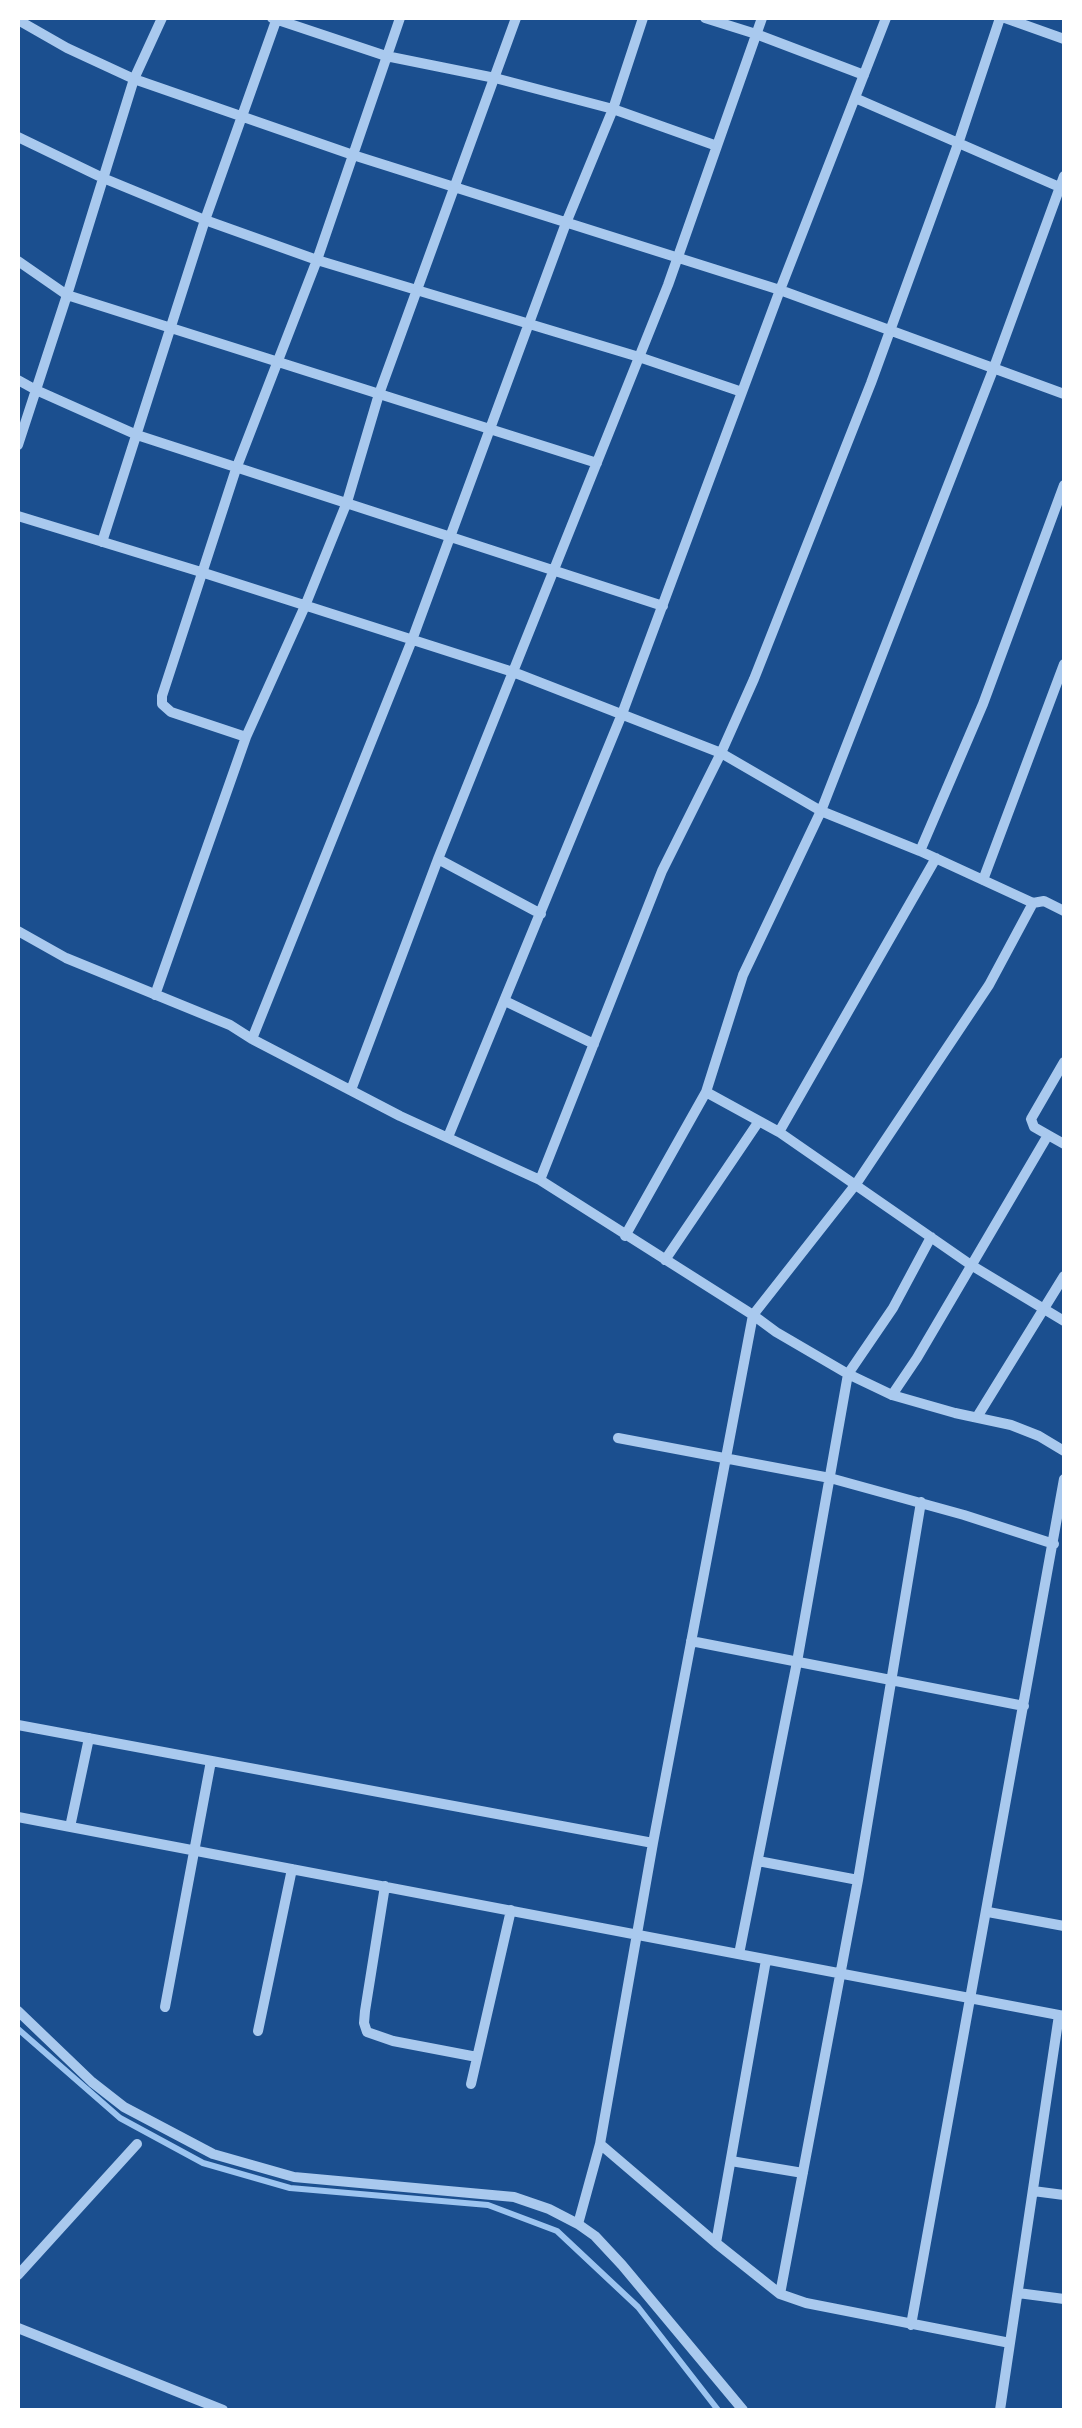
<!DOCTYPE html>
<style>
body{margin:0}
#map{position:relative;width:1082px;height:2428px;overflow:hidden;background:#1b4f8f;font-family:"Golos Text",sans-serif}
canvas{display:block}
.frame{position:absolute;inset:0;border:20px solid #fff;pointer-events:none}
</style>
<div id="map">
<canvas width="1082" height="2428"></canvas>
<div class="frame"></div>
</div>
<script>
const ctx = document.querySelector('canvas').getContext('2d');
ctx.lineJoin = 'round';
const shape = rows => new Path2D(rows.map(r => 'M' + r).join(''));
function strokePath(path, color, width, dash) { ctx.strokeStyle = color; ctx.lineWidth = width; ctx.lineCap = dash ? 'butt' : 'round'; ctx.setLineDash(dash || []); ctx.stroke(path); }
strokePath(shape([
 [18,2029,120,2118,203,2163,290,2188,488,2205,557,2231,638,2307,718,2410]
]), '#9cc4f0', 6);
strokePath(shape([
 [162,18,134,79,353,155,780,290,622,714,448,1137],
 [272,18,386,56,495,78,613,109,717,146],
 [277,18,205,220,317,260,639,357,742,392],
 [705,18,756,34,864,75],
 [886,18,780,290,1064,394],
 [1005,18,1064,39],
 [18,20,67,48,134,79,67,295,18,445],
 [855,98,1064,189],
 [18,137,103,178,205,220,102,542],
 [1064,176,993,370,821,811,920,851,1033,903,1044,901,1064,911],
 [18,261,67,295,597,463],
 [18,380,36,390,137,435,663,606],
 [18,516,201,572,513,672,721,753,821,811,743,975,706,1092,625,1236],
 [246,737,171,712,162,704,162,696,236,469,317,260,400,18],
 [920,851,983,704,1064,485],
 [438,859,541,914],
 [983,880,1064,664],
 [18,931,66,958,230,1025,252,1039,400,1116,540,1180,753,1315,776,1332,848,1374,892,1395,955,1413,1011,1425,1039,1436,1064,1451],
 [155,995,246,737,305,606,347,502,379,394,516,18],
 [505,1001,594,1044],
 [252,1039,412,640,566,223,613,109,643,18],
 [351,1090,438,859,668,285,762,18],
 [706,1092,779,1132,971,1265,1064,1321],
 [779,1132,936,858],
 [1048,1135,1064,1144],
 [540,1180,662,871,721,753,754,679,871,383,958,144,1000,18],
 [665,1260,759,1121],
 [892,1395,917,1358,1048,1135,1034,1127,1031,1119,1064,1062],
 [977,1417,1064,1276],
 [618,1438,830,1478,964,1515,1054,1544],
 [691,1641,1024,1706],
 [18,1725,653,1843],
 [18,1817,1064,2016],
 [70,1827,89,1738],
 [758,1861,858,1880],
 [385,1886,365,2011,364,2023,367,2032,393,2041,477,2057],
 [988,1912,1064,1926],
 [739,1954,797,1662,848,1374,893,1308,931,1237],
 [165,2007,211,1761],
 [18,2011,92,2082,124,2107,213,2154,294,2177,514,2197,549,2209,578,2224,595,2236,622,2265,743,2410],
 [258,2031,292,1869],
 [471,2084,511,1910],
 [600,2144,716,2243,780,2294,806,2303,1010,2343],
 [731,2161,803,2173],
 [1033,2191,1064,2195],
 [578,2224,600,2144,653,1843,753,1315,856,1184,989,985,1033,903],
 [716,2243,766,1960],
 [18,2275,137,2144],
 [1018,2293,1064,2299],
 [780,2294,858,1880,921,1502],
 [911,2325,1064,1479],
 [18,2328,223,2410],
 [1000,2410,1059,2015]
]), '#a9c9ee', 10);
</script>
